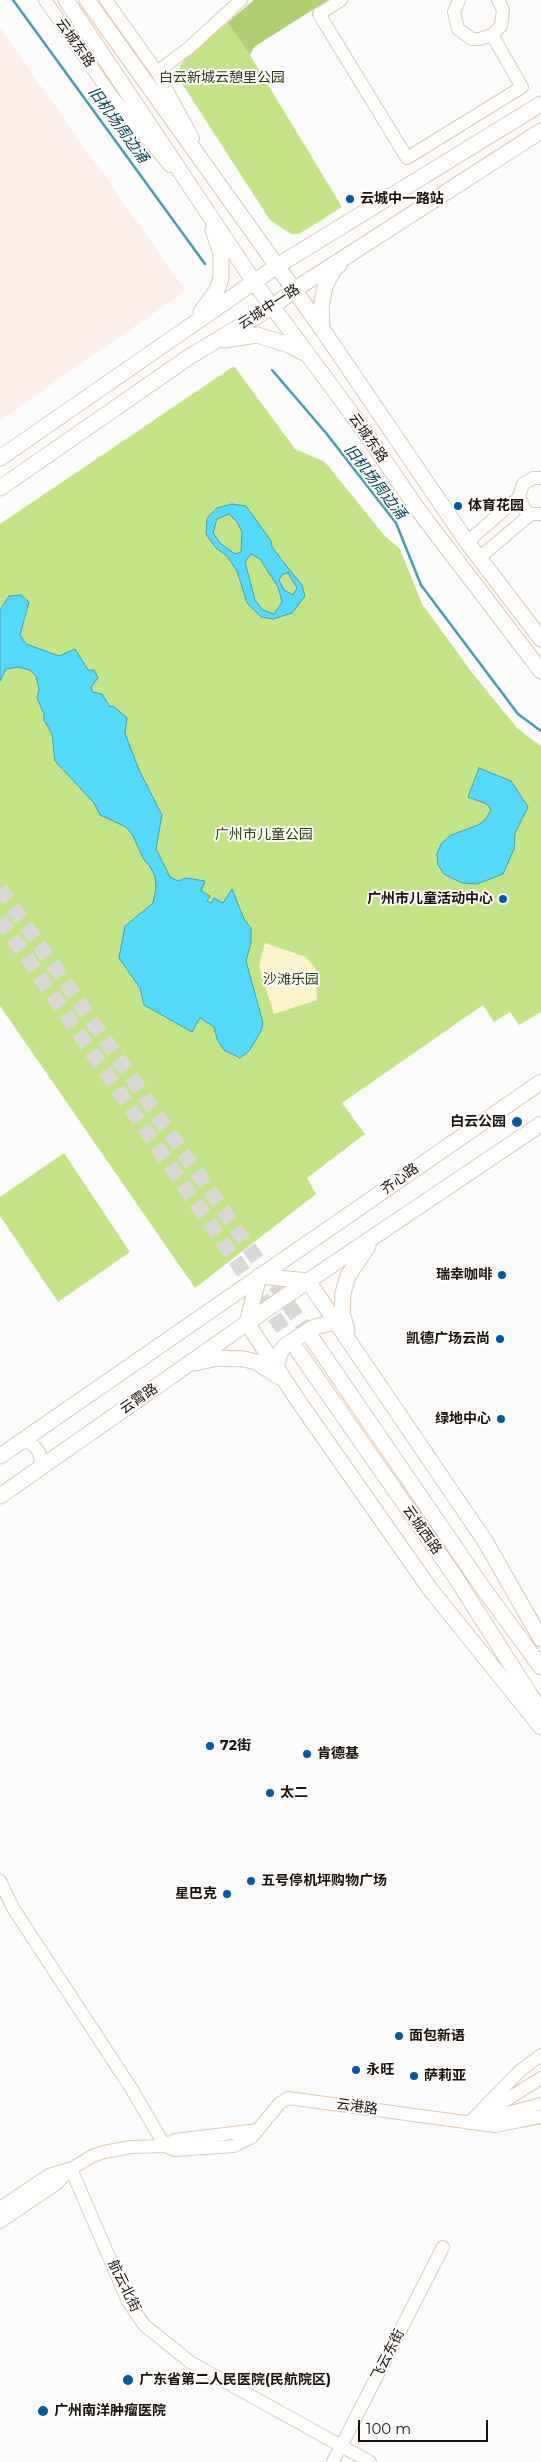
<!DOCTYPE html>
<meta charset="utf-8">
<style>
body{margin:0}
#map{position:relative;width:541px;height:2462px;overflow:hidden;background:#fbfbfb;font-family:Montserrat,sans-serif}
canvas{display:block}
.scale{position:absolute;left:358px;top:2420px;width:130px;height:22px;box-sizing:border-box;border:2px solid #1a1007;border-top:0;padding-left:6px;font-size:15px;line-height:18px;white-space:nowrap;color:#1a1007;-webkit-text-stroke:4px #fff;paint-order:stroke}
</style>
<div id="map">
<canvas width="541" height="2462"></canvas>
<div class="scale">100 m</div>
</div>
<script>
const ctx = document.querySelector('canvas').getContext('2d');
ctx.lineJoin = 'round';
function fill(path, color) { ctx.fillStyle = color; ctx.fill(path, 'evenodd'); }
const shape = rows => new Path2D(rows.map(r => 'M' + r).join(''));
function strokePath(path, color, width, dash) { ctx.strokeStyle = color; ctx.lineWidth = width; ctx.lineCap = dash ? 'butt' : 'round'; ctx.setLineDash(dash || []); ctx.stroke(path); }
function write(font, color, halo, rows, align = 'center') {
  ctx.font = font + ' Montserrat,"Noto Sans SC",sans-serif'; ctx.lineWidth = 4; ctx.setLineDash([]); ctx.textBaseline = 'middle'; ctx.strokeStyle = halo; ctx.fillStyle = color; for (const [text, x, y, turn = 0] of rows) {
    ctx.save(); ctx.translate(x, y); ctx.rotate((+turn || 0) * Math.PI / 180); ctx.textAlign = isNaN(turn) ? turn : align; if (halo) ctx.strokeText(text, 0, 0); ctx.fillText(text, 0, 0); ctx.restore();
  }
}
fill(shape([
 [0,28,186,291,0,420]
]), '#feeeea');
fill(shape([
 [227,23,250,55,342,207,299,234,291,234,270,220,179,79,180,66,186,57],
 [234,366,295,449,325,462,384,535,400,549,422,604,473,674,518,729,541,746,541,1012,519,1025,510,1012,494,1022,483,1005,342,1103,365,1134,307,1178,316,1194,195,1288,0,1006,0,524],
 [64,1153,130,1252,58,1302,0,1216,0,1197]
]), '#c3e486');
fill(shape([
 [254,0,328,0,254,47,250,55,227,23]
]), '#afcf72');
fill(shape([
 [265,943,306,957,316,969,317,1000,274,1014,259,966]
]), '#fcf2cc');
const water = shape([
 [232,504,246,506,271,541,272,547,288,568,302,585,305,596,292,613,273,619,261,617,247,603,237,571,227,556,216,548,206,534,207,518,217,508,232,504],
 [229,514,237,522,242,532,241,552,235,554,220,543,213,533,217,519,229,514],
 [251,554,260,559,278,587,282,602,274,614,263,610,255,600,245,562,251,554],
 [288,573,297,588,293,595,284,590,279,580,283,574,288,573],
 [21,595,29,602,20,635,26,644,59,656,75,649,88,670,94,670,98,678,91,687,92,692,102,694,110,707,113,706,127,718,125,733,139,770,162,815,156,849,170,877,178,881,186,878,205,881,201,891,210,896,207,901,211,903,214,898,223,903,232,889,244,919,251,928,251,943,246,961,263,1023,261,1031,249,1051,240,1058,224,1050,217,1039,214,1027,200,1018,192,1032,144,1005,140,988,119,958,125,926,153,903,156,888,155,876,149,865,144,860,133,836,126,827,100,815,94,803,55,761,52,734,44,720,44,714,37,698,39,689,36,676,30,670,18,667,6,669,0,681,0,610,9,596,21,595],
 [479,768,511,781,528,807,515,833,514,849,503,874,477,884,462,883,444,874,438,865,437,854,441,844,451,835,478,825,485,820,491,810,487,804,468,797,479,768]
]);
fill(water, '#54dafd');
strokePath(water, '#439db3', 1);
strokePath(shape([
 [13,0,205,264],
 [272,370,326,433,396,523,421,585,518,714,541,731]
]), '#439db3', 2.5);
strokePath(shape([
 [0,888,313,1340],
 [0,919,298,1351]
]), '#d9d8d6', 15, [15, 8]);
const minor = shape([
 [45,0,111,95,170,166],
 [106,0,157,72,193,138],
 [341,0,319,14,407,158,522,87,492,35],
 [459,0,454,12,458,29,472,39,480,39,492,35,501,26,503,10,498,0],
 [157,72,190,47,241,0],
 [541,478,533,478,523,484,519,497,525,510,531,514,541,514],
 [467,542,519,497],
 [479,558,531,514],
 [16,1443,28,1442,34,1446,39,1452,42,1466],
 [0,1881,13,1908,131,2088,165,2146],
 [484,2114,541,2078],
 [484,2119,541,2104],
 [469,2123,521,2070,541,2055],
 [165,2146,175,2140,258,2130],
 [71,2169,128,2301,144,2325,190,2362,370,2462],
 [0,2208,49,2175,69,2169],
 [0,2222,56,2184,71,2169,92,2156,104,2152,131,2147,165,2146,175,2150,234,2146,252,2137,279,2104,288,2098,495,2126,541,2117],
 [333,2462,443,2247]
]);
const major = shape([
 [66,0,254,282,360,425,419,511,541,671],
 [87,0,322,329,467,542,541,639],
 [201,312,217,290,221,278,221,253,213,230],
 [322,329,321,307,325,286,334,269,339,265],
 [224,340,257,335,289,345,304,353],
 [0,458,277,266,541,104],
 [0,488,189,357,272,307,294,290,541,131],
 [259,1276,247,1323,299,1402,430,1589,541,1727],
 [259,1276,308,1281,485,1541,541,1639],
 [347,1330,342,1313,343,1293,348,1276,368,1246],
 [313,1340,483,1588,541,1667],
 [298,1351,454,1575,541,1712],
 [195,1363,218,1358,244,1359,256,1362,279,1377],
 [276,1367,281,1351,285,1346,312,1328,337,1321],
 [0,1456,541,1082],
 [0,1496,277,1302,541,1124]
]);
strokePath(minor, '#e2c6ac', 14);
strokePath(major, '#e2c6ac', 17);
strokePath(minor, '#fff', 12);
strokePath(major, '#fff', 15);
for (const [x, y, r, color] of [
 [350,199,5,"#0059a6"],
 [458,506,5,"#0059a6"],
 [503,899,5,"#0059a6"],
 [517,1122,6,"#0059a6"],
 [502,1275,5,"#0059a6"],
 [500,1339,5,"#0059a6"],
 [501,1419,5,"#0059a6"],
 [210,1746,5,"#0059a6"],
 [307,1754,5,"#0059a6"],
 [270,1793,5,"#0059a6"],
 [251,1881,5,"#0059a6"],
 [227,1894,5,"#0059a6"],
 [399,2036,5,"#0059a6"],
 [356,2070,5,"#0059a6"],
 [414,2076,5,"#0059a6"],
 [128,2380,6,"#0059a6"],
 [43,2411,6,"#0059a6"]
]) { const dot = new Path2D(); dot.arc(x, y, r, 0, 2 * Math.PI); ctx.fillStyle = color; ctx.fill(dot); strokePath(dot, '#fff', 2); }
write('14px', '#1a1007', '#fff', [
 ["云城东路",75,43,55],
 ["云城中一路",269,307,-33],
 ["云城东路",368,438,55],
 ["齐心路",400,1179,-35],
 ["云霄路",139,1399,-34],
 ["云城西路",422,1530,55],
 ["云港路",357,2107,8],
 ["航云北街",124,2286,64],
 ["飞云东街",388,2355,-63]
]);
write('14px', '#2e3a13', '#fff', [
 ["白云新城云憩里公园",222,78],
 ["广州市儿童公园",264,835],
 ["沙滩乐园",291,980]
]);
write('bold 14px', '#1a1007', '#fff', [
 ["云城中一路站",360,199],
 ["体育花园",468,506],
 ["广州市儿童活动中心",493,899,"right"],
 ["白云公园",506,1122,"right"],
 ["瑞幸咖啡",492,1275,"right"],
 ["凯德广场云尚",490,1339,"right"],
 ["绿地中心",491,1419,"right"],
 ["72街",220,1746],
 ["肯德基",317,1754],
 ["太二",280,1793],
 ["五号停机坪购物广场",261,1881],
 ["星巴克",217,1894,"right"],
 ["面包新语",409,2036],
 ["永旺",366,2070],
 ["萨莉亚",424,2076],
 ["广东省第二人民医院(民航院区)",139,2380],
 ["广州南洋肿瘤医院",54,2411]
], 'left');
write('italic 15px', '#074453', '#fff', [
 ["旧机场周边涌",118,125,54],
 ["旧机场周边涌",375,482,52]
]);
</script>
